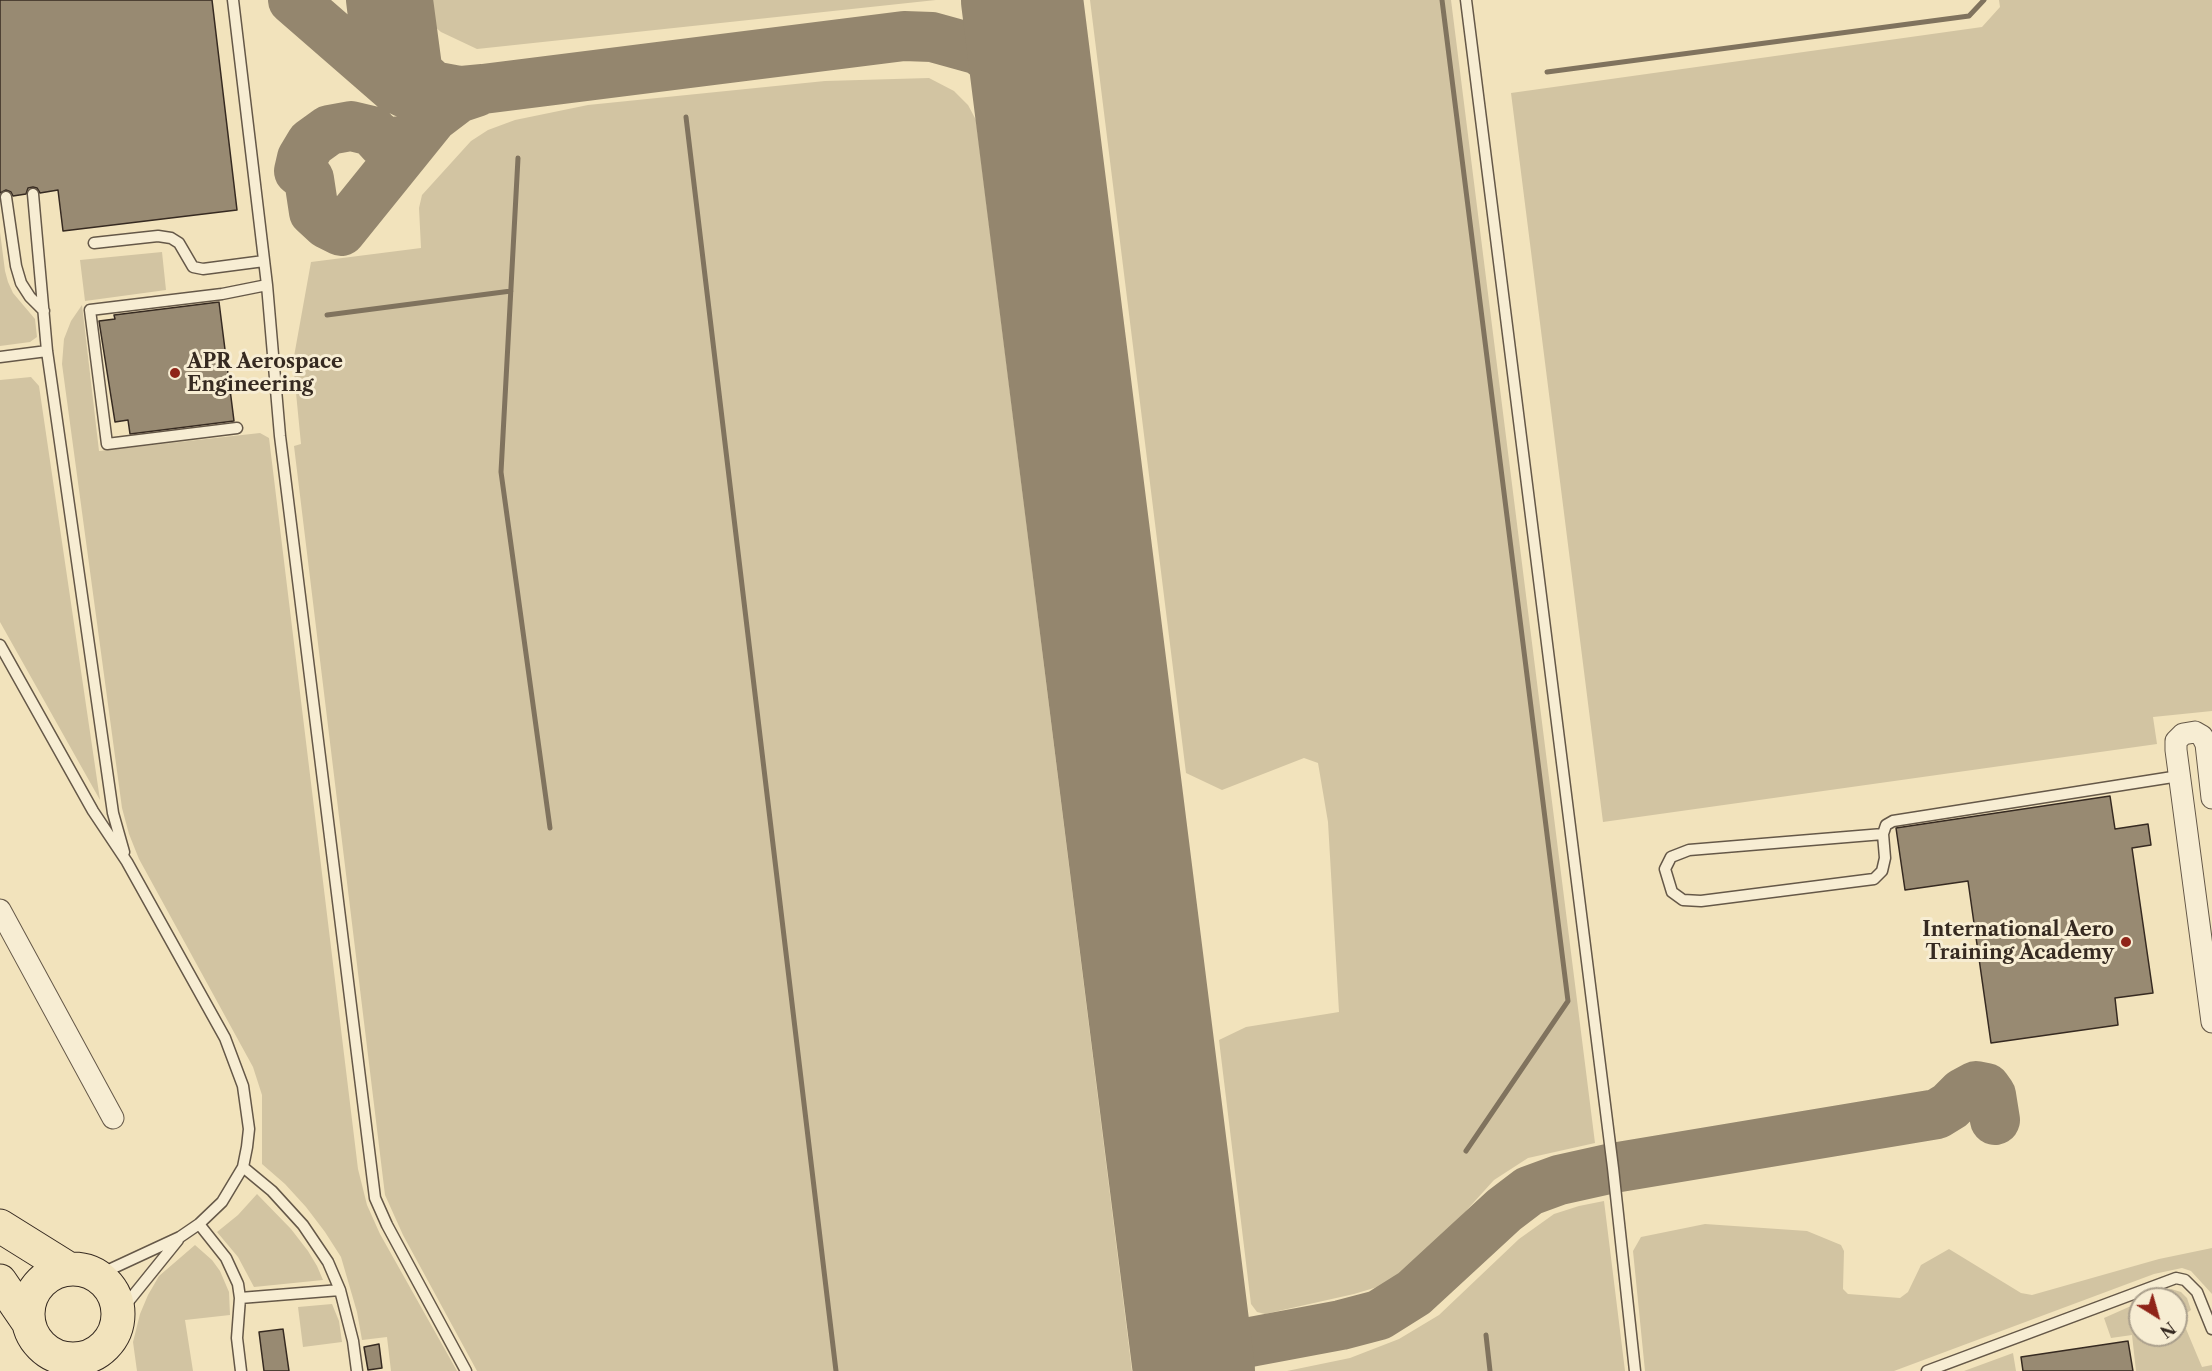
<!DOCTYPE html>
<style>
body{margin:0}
#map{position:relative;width:2212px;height:1371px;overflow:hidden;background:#f2e3bc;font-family:"Libre Caslon Text",serif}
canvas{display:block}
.north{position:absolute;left:2128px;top:1287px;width:60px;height:60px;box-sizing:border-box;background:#f7edd3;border:2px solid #aa9f8c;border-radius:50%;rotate:143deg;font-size:16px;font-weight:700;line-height:24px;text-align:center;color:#362a21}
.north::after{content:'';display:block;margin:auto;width:21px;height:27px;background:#8f2418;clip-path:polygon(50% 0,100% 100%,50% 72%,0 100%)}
</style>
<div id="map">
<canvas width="2212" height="1371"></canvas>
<div class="north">N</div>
</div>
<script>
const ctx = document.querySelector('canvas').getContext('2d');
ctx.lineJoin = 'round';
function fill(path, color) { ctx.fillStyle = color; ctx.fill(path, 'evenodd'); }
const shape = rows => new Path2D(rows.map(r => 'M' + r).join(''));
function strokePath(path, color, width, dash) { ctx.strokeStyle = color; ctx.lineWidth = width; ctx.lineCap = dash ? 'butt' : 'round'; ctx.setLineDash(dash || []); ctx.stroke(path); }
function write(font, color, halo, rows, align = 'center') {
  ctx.font = font + ' "Libre Caslon Text",serif'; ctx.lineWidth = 6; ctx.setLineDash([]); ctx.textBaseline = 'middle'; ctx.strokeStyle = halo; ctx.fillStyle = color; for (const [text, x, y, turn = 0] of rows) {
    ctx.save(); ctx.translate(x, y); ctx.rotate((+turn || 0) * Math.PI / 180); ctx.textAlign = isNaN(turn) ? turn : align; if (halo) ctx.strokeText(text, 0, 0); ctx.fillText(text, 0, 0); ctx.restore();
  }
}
fill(shape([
 [425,0,936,0,477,49,441,32,427,20],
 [1090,0,1451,0,1595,1143,1528,1158,1494,1180,1445,1234,1411,1265,1384,1285,1354,1294,1265,1314,1257,1312,1251,1304,1219,1040,1246,1027,1339,1012,1328,822,1318,763,1304,758,1222,790,1186,773],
 [1999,0,2212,0,2212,711,2153,717,2157,744,1603,822,1511,93,1982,27,2000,7],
 [929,78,954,91,968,105,976,120,1132,1371,477,1371,403,1235,385,1195,294,446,301,444,293,362,311,262,421,248,419,208,422,195,471,141,488,130,515,120,588,105,825,81],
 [0,232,5,271,8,282,13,293,35,319,37,337,30,342,0,346],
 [162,252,166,290,85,301,80,260],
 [82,305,99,451,260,433,269,438,358,1169,367,1205,380,1234,457,1371,391,1371,387,1337,362,1340,357,1312,341,1257,325,1232,306,1207,285,1184,262,1164,262,1095,253,1067,139,859,129,834,122,808,62,364,64,339,71,321],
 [31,377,39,386,100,800,0,622,0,380],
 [257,1194,291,1229,308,1251,317,1266,323,1280,254,1287,238,1257,217,1232,238,1215],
 [1604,1201,1625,1371,1287,1371,1350,1358,1399,1339,1439,1315,1519,1239,1554,1214,1579,1206],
 [1705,1224,1807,1231,1841,1245,1844,1251,1843,1289,1848,1294,1900,1298,1908,1292,1921,1265,1949,1249,2021,1293,2032,1295,2159,1259,2212,1248,2212,1294,2191,1271,2182,1268,2154,1274,1894,1371,1645,1371,1633,1251,1641,1237],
 [195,1245,212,1260,220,1271,229,1292,230,1315,185,1320,193,1371,137,1371,133,1342,140,1314,148,1295,159,1276],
 [2171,1289,2181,1292,2187,1298,2191,1310,2181,1317,2202,1367,2212,1365,2212,1371,2136,1371,2132,1335,2111,1338,2104,1318,2140,1302,2140,1335,2176,1335,2176,1299,2148,1299],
 [332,1304,339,1321,342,1342,303,1347,298,1307],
 [2013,1353,2016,1371,1964,1371]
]), '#d2c4a2');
strokePath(shape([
 [1442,0,1568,1001,1466,1151],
 [1547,72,1969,16,1984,0],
 [686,117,836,1371],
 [518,158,501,472,550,828],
 [327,315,511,291],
 [1486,1335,1490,1371]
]), '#80735e', 5);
strokePath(shape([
 [293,0,393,87,405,93,420,95,483,89,904,36,932,37,979,50,994,61,1005,74,1016,88,1025,106,1044,173],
 [371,0,378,57],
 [408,0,417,67,421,75,433,86,460,91],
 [413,140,383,143,372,131,351,126,329,130,311,143,302,158,299,171,309,179,314,212,327,224,341,231,433,117,458,98,476,92],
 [1184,1293,1194,1312,1214,1335,1245,1343,1341,1325,1379,1315,1414,1293,1504,1210,1529,1191,1559,1180,1613,1168,1937,1114,1950,1106,1963,1093,1976,1086,1986,1088,1991,1095,1995,1120]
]), '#94866e', 50);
strokePath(shape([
 [1022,0,1194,1371]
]), '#94866e', 122);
const building = shape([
 [0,0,212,0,237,210,63,231,58,190,40,193,37,188,33,187,28,188,26,194,13,196,11,192,6,190,0,193,0,0],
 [219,302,234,421,130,434,128,420,115,422,99,321,115,319,114,315,219,302],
 [2110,796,2115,829,2148,824,2151,845,2132,848,2153,993,2115,998,2118,1025,1991,1043,1968,881,1905,890,1896,828,2110,796],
 [283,1329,289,1371,264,1371,259,1332,283,1329],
 [2128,1341,2133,1371,2023,1371,2021,1357,2128,1341],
 [379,1344,382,1368,368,1370,364,1347,379,1344]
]);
fill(building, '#988a72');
strokePath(building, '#362a21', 1.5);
const lane = shape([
 [233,0,267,285,280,436,375,1198,387,1225,466,1371],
 [1466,0,1613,1168,1635,1371],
 [33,194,47,351,113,813,124,852],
 [6,197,16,266,21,283,30,297,44,311],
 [94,243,158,236,171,238,179,243,193,267,203,269,264,261],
 [0,357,47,351],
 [237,428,107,444,90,310,222,294,267,285],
 [0,645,93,811,127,862,225,1038,243,1086,249,1129,247,1147,243,1167,222,1202,199,1224,180,1237,98,1275],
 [1883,834,1689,850,1671,857,1665,869,1672,892,1683,900,1701,901,1874,879,1882,871,1885,858,1883,834,1886,825,1893,821,2179,776],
 [243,1167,272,1191,303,1225,328,1262,340,1290,353,1341,357,1371],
 [199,1224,226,1258,238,1284,240,1298,237,1338,241,1371],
 [240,1298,340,1290],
 [119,1313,178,1240],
 [1927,1371,2176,1278,2185,1280,2197,1292,2212,1329]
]);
const street = shape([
 [2212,798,2206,744,2202,736,2195,732,2183,734,2176,741,2176,750,2212,1022],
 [0,910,113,1118]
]);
const primary = shape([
 [0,1226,69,1269],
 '28 1314a45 45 0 1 1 90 0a45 45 0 1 1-90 0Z',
 [0,1281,28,1322]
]);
strokePath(lane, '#655848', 13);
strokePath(street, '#655848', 23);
strokePath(primary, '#362a21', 35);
strokePath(lane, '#f7edd3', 10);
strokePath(street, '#f7edd3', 21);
strokePath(primary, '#f2e3bc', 33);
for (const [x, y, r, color] of [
 [175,373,6,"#8f2418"],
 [2126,942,6,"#8f2418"]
]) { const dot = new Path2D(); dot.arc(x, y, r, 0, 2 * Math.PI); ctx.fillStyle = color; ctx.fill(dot); strokePath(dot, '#f7edd3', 2); }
write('bold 20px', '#362a21', '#f7edd3', [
 ["APR Aerospace",187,362],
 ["Engineering",187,385],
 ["International Aero",2114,930,"right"],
 ["Training Academy",2114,953,"right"]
], 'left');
</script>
